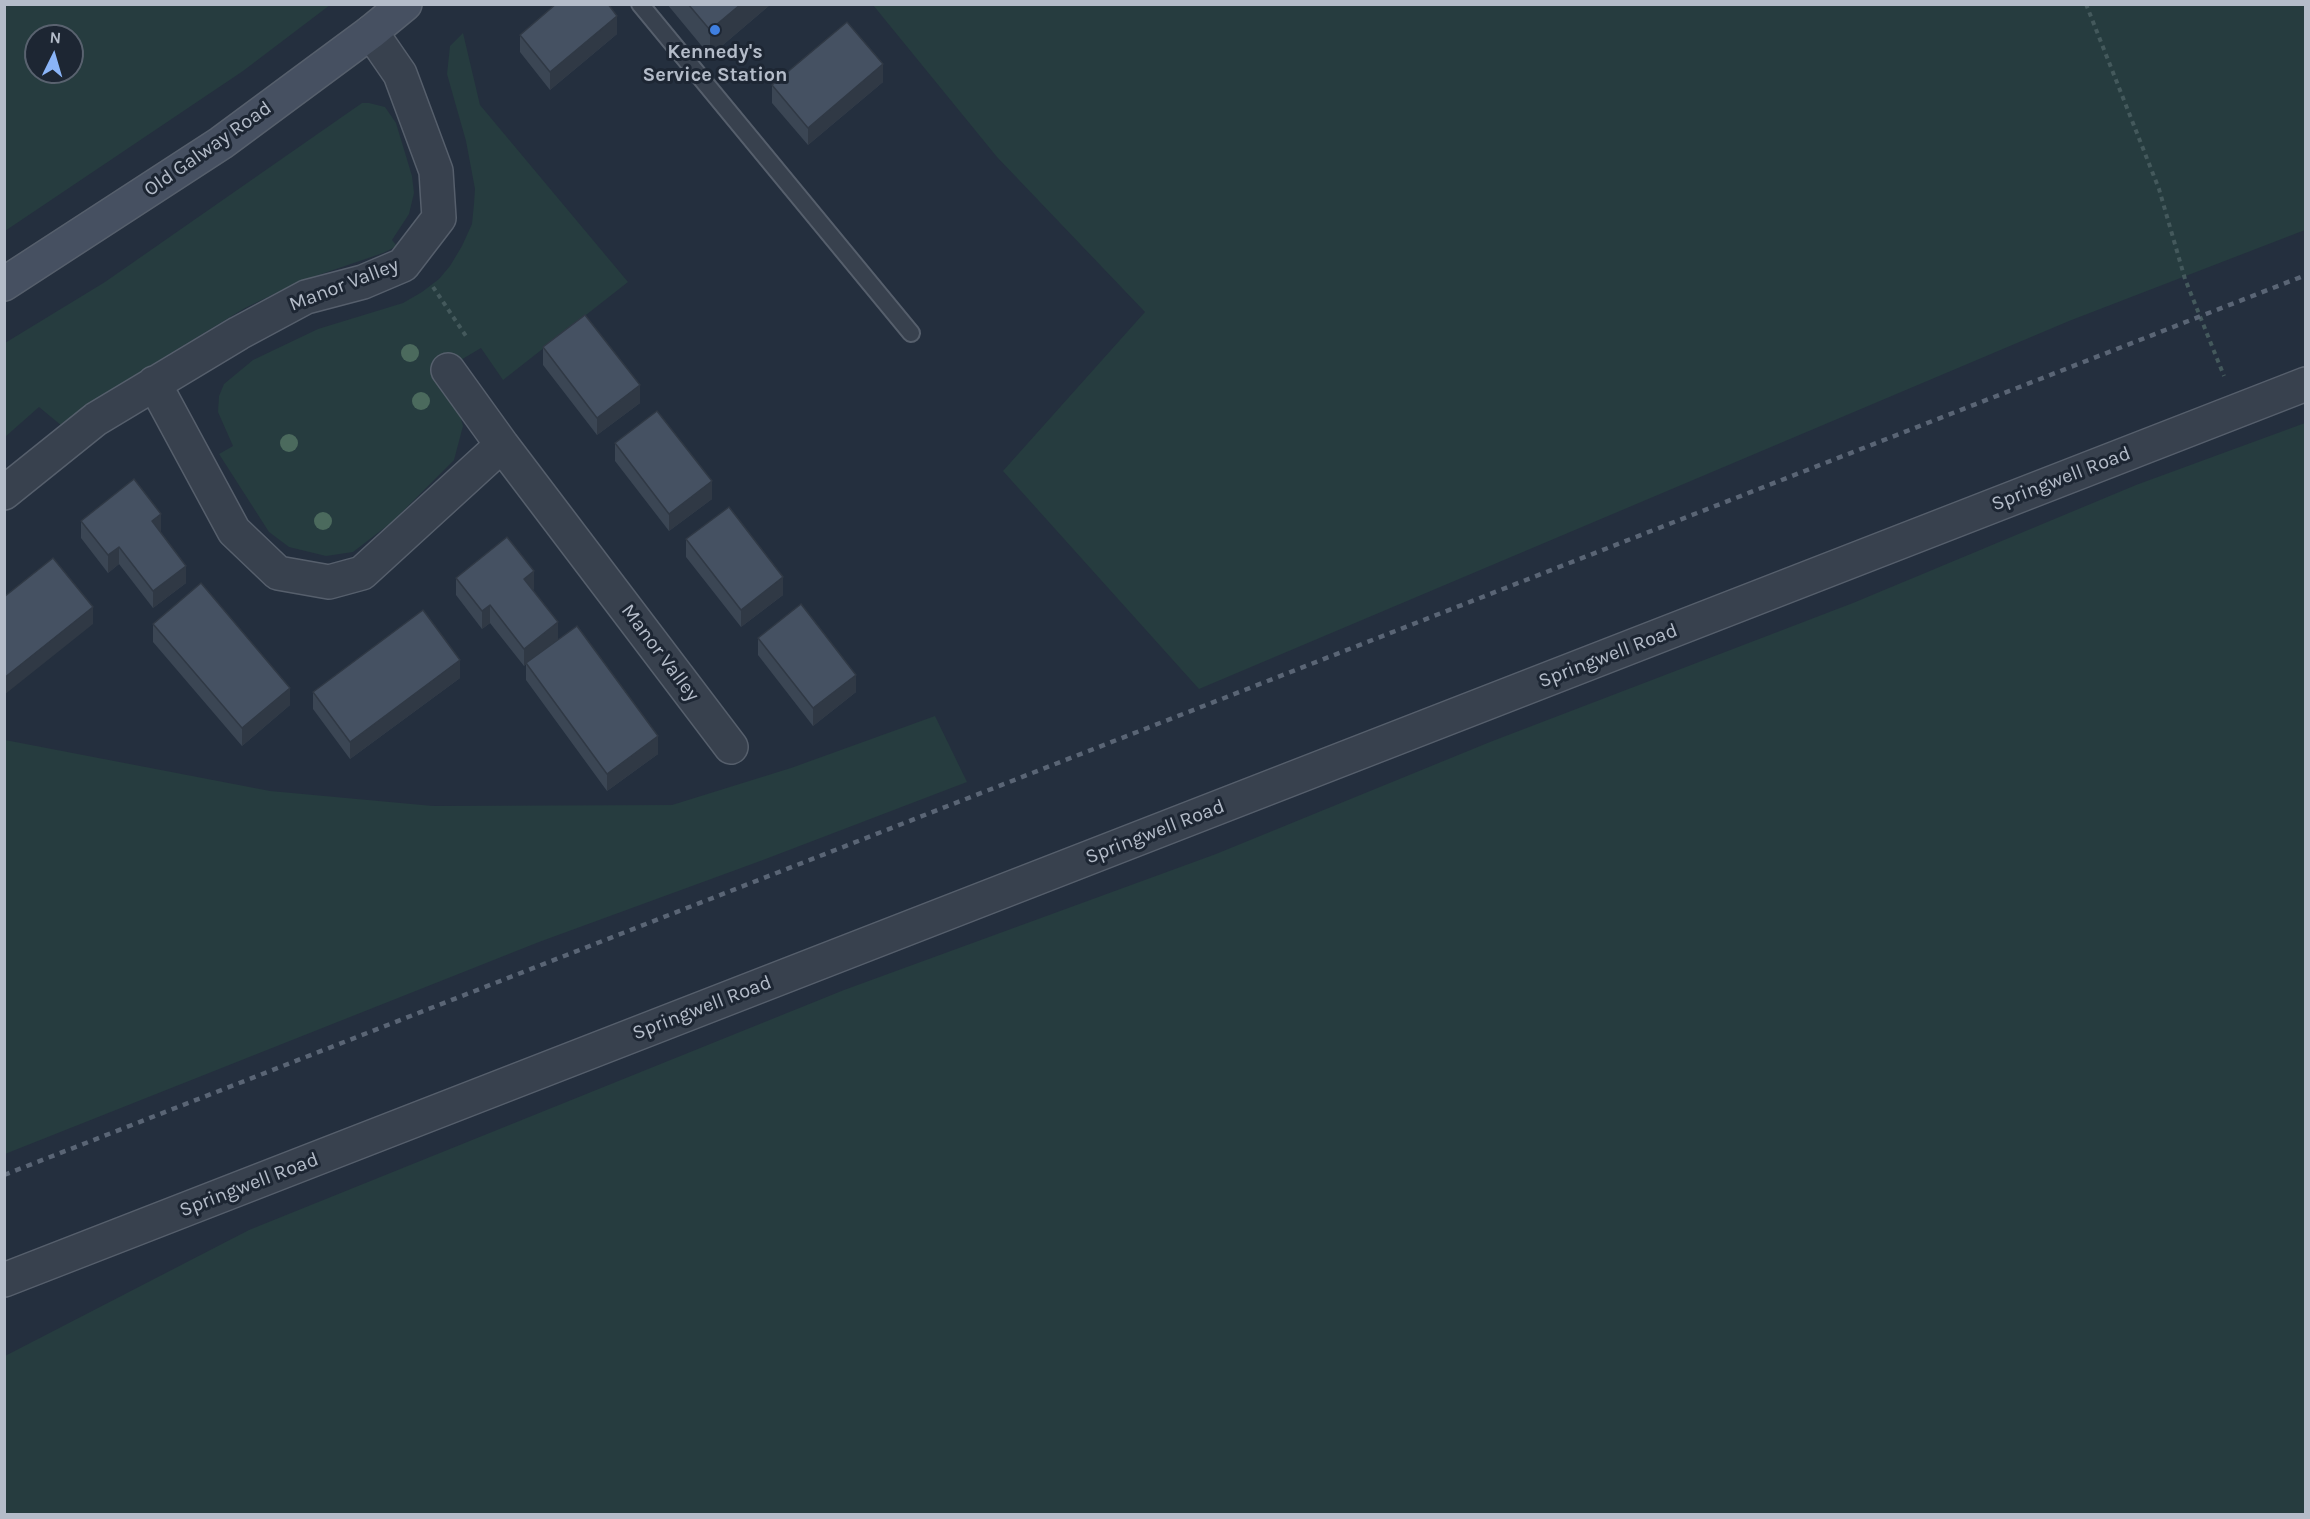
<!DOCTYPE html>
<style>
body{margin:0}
#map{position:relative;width:2310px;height:1519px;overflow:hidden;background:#242f3e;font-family:Karla,sans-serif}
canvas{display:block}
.frame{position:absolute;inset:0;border:6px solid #b4bcc9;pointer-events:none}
.north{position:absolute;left:24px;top:24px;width:60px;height:60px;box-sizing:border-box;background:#1d2633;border:2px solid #59626f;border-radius:50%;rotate:5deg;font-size:16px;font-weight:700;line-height:24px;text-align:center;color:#b4bcc9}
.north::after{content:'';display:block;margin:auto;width:21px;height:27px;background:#8ab4f8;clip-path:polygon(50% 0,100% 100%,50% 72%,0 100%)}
</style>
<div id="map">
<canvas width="2310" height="1519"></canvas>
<div class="frame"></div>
<div class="north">N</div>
</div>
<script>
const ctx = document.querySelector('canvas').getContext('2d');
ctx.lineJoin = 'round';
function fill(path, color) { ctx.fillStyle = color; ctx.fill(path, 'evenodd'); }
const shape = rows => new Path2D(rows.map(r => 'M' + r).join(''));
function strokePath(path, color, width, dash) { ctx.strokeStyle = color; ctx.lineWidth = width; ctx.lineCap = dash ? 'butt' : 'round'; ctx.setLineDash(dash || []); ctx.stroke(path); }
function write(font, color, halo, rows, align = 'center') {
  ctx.font = font + ' Karla,sans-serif'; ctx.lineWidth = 6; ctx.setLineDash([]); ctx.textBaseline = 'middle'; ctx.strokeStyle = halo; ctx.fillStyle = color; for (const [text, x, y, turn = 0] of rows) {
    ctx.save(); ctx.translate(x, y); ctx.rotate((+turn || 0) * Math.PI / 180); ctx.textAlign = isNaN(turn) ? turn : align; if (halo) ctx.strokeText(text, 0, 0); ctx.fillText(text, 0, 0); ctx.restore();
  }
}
fill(shape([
 [5,4,330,4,330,5,243,71,5,231],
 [36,36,72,36,72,72,36,72],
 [873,5,2305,5,2305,230,2069,321,1199,689,1003,471,1145,312,997,157],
 [463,33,480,105,628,282,503,380,481,348,437,374,460,415,463,426,454,460,392,522,353,552,326,556,289,547,269,532,219,454,233,446,218,412,219,396,224,384,253,360,318,329,403,303,422,292,439,279,450,266,462,246,472,224,474,204,475,189,466,141,447,74,450,46],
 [362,103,369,103,385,107,396,123,412,176,414,193,409,214,392,240,397,246,383,253,301,281,245,308,125,381,62,426,39,407,5,437,5,343,105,282],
 [2305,423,2305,1514,5,1514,5,1356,249,1230,844,990,1216,854,1490,742,1853,603,2136,485],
 [935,716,967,782,763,860,539,942,5,1154,5,740,270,791,433,806,672,805,791,768]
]), '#263c3f');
const lane = shape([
 [640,4,911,333]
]);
const street = shape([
 [448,370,502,445,731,747],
 [154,383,234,531,278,573,329,582,362,573,502,445],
 [4,493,96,419,239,333,306,297,363,282,403,265,439,218,436,171,400,74,371,32],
 [4,1280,2306,384]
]);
const secondary = shape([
 [4,284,221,143,371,32,405,4]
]);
strokePath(lane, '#565f6c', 20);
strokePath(street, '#565f6c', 36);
strokePath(secondary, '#565f6c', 36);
strokePath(shape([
 [2086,4,2159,189,2185,279,2224,376],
 [433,287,466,336]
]), '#44595c', 4, [4.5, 4.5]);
strokePath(lane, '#38414e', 16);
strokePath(street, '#38414e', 33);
strokePath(secondary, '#465061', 33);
strokePath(shape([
 [4,1175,2306,275]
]), '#5a6575', 4.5, [6, 6]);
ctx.fillStyle = '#4b6a5d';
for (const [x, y] of [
 [410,353],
 [421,401],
 [289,443],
 [323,521]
]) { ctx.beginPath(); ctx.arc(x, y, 9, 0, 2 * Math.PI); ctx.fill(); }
fill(shape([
 [667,4,771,4,710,56],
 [617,34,550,90,520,52,520,35],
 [883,82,808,145,772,103,772,85],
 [543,347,640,403,597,435,543,365],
 [615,443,712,499,669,531,615,461],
 [81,521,161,531,160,532,186,583,153,608,119,564,108,573,81,538],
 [686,539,783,595,741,627,686,557],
 [456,578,534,589,533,589,558,640,658,754,607,791,526,680,526,664,524,666,490,623,482,629,456,595],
 [153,624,290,705,242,746,153,642],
 [758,638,856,692,813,726,758,655],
 [460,678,350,759,313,709,313,692]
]), '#3b4654');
fill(shape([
 [741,4,771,4,710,56,710,30],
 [617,16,617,34,550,90,550,72],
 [883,64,883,82,808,145,808,128],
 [640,385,640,403,597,435,597,418],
 [712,481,712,499,669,531,669,514],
 [161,514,161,531,152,539,152,521],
 [119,547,119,564,108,573,108,555],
 [186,566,186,583,153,608,153,591],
 [534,571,534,589,524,596,524,579],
 [783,577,783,595,741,627,741,610],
 [490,605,490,623,482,629,482,611],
 [93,607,93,624,4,695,4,678],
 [558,622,558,640,524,666,524,649],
 [460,660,460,678,350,759,350,742],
 [856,675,856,692,813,726,813,708],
 [290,688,290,705,242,746,242,728],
 [658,736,658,754,607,791,607,774]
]), '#303945');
const building = shape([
 [556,4,608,4,617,16,550,72,520,35,556,4],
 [688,4,741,4,710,30,688,4],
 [847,22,883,64,808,128,772,85,847,22],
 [585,315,640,385,597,418,543,347,585,315],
 [657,411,712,481,669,514,615,443,657,411],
 [134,479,161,514,152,521,186,566,153,591,119,547,108,555,81,521,134,479],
 [729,507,783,577,741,610,686,539,729,507],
 [507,537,534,571,524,579,558,622,524,649,490,605,482,611,456,578,507,537],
 [53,558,93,607,4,678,4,597,53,558],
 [201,583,290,688,242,728,153,624,201,583],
 [801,604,856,675,813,708,758,638,801,604],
 [423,610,460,660,350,742,313,692,423,610],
 [577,626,658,736,607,774,526,663,577,626]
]);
fill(building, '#455162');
strokePath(building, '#303945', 1.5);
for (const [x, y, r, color] of [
 [715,30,6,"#3f7fe0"]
]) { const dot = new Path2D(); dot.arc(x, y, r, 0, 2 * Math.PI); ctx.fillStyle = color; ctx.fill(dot); strokePath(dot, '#1d2633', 2); }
write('bold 20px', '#b4bcc9', '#1d2633', [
 ["Kennedy's",715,52],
 ["Service Station",715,75]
]);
write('20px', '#b4bcc9', '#1d2633', [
 ["Old Galway Road",208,149,-35],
 ["Manor Valley",344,285,-21],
 ["Springwell Road",2061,479,-21],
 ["Manor Valley",660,653,53],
 ["Springwell Road",1608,656,-21],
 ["Springwell Road",1155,832,-21],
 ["Springwell Road",702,1008,-21],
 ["Springwell Road",249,1185,-21]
]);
</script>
